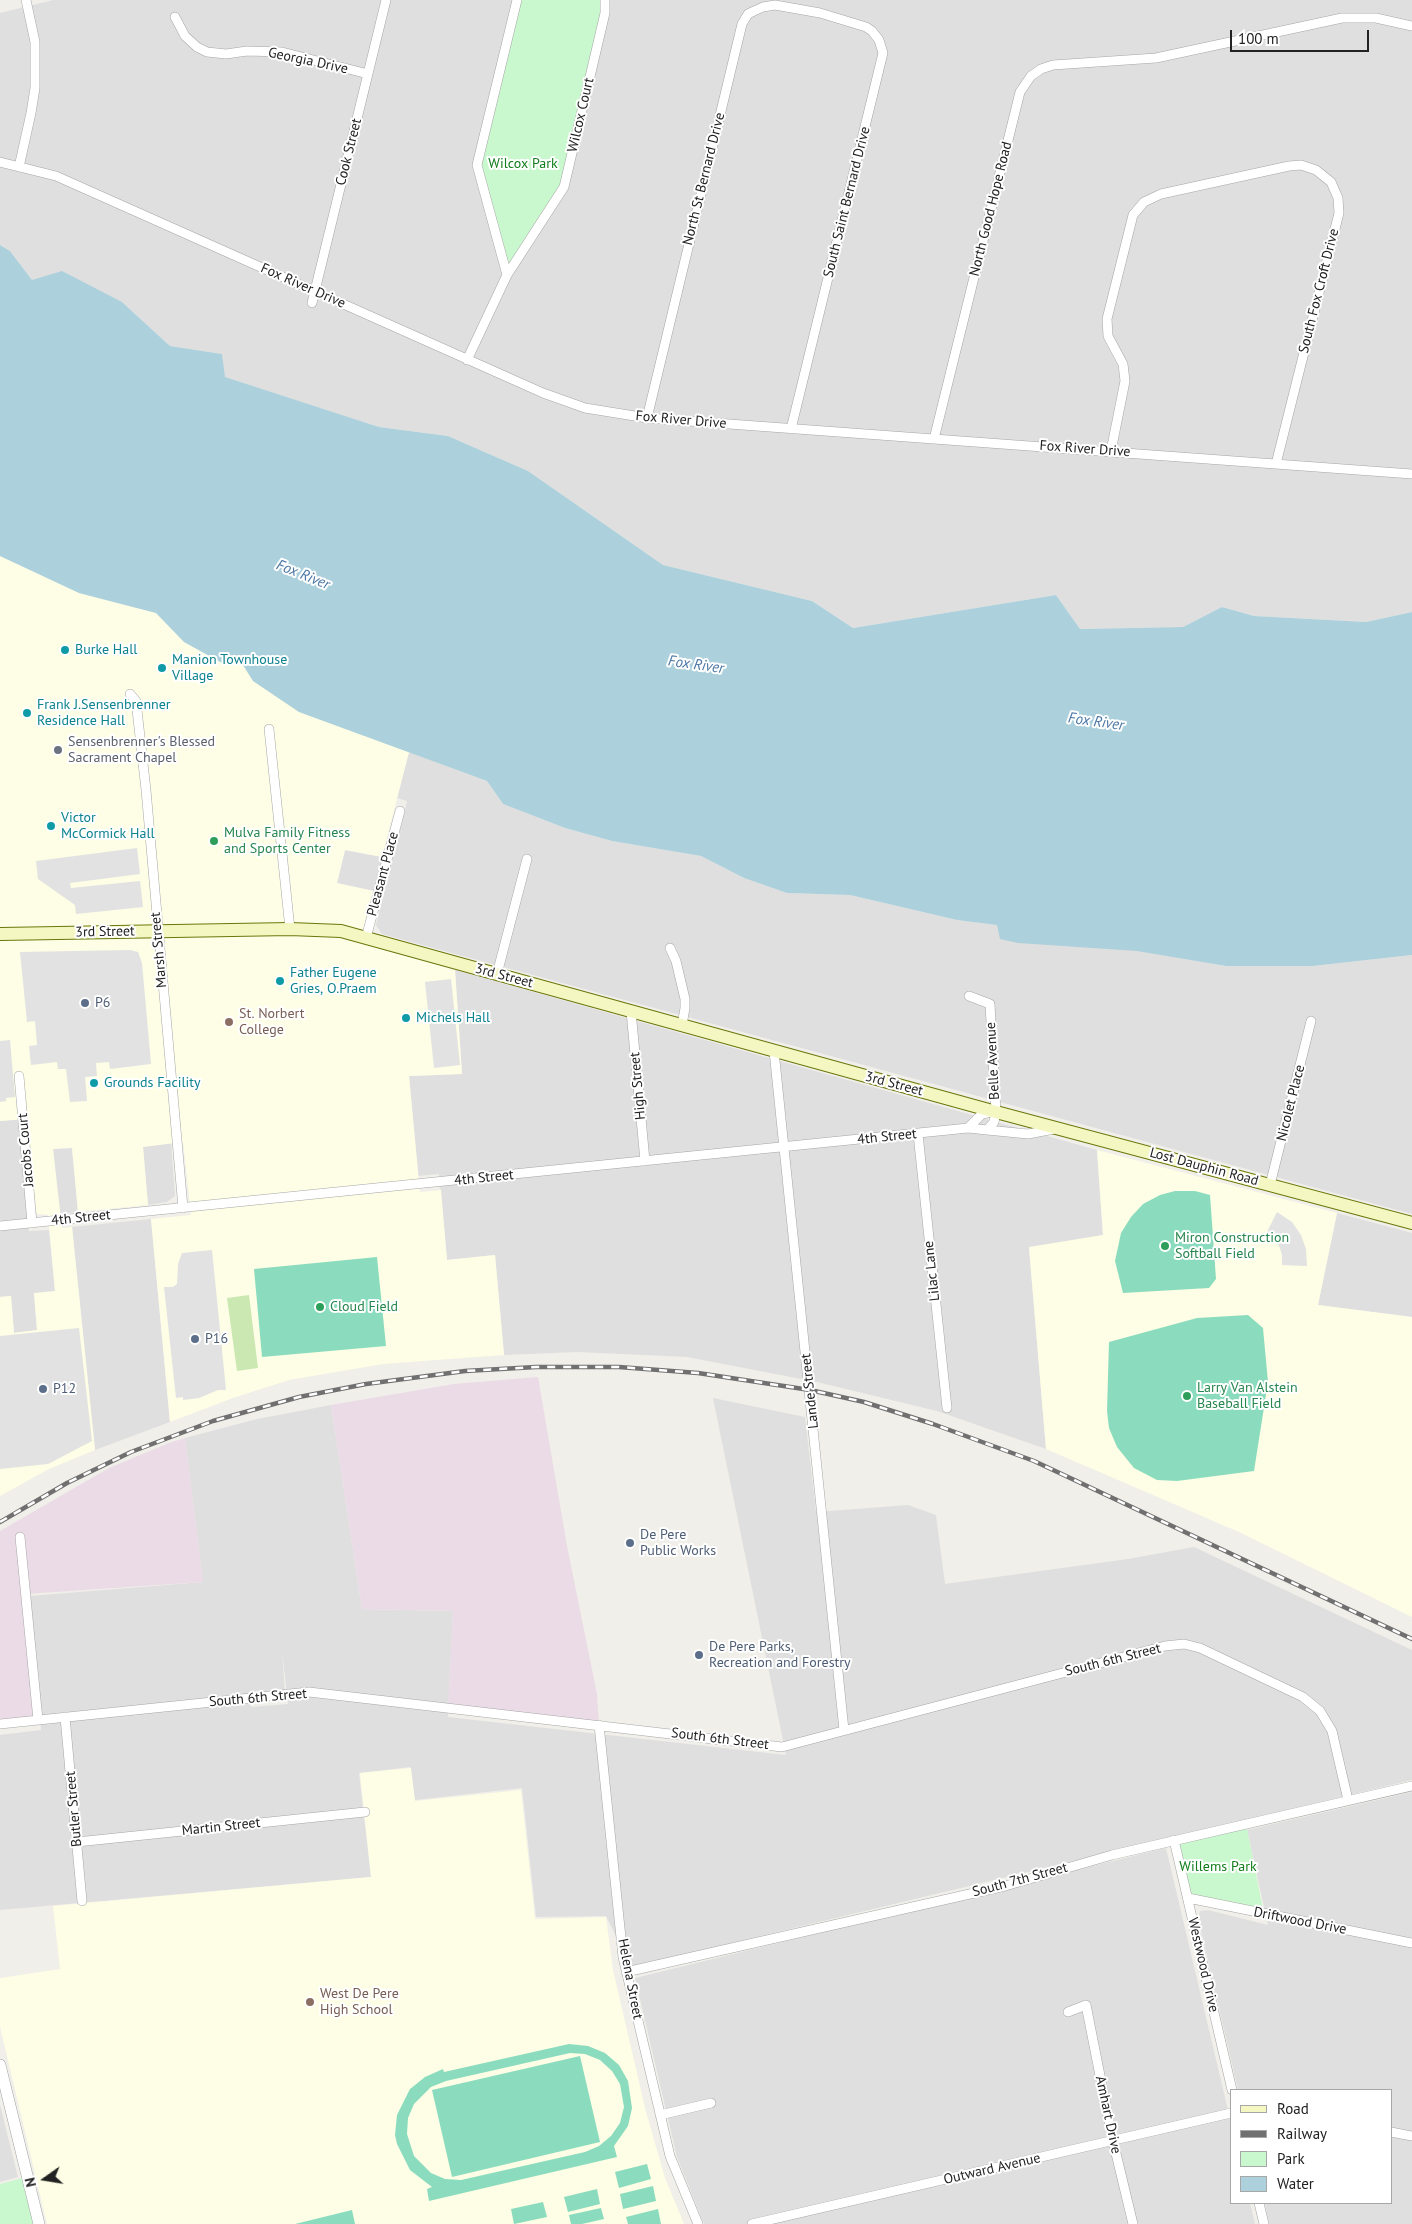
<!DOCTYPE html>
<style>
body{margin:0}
#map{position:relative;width:1412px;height:2224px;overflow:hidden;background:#f1efe9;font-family:"PT Sans",sans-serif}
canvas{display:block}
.legend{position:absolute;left:1230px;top:2089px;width:162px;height:115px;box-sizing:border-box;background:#fff;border:1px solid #a7a7a7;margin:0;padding:6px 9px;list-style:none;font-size:15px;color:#222}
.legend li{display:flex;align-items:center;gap:10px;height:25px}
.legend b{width:25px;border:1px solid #a7a7a7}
.north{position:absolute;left:20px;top:2154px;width:50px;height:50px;-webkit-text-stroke:4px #fff;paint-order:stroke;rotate:257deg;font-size:14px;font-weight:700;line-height:20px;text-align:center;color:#222}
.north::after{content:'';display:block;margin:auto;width:18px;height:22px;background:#222;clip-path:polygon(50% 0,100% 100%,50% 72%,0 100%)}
.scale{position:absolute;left:1230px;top:30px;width:139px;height:22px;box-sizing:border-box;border:2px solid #222;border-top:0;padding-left:6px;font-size:15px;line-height:18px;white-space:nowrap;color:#222;-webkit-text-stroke:4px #fff;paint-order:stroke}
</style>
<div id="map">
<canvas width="1412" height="2224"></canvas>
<ul class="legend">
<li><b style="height:6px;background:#f4f7c1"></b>Road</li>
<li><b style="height:6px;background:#707070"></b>Railway</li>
<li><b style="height:14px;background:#caf8ce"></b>Park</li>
<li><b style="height:14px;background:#acd1dc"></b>Water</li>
</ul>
<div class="north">N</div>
<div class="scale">100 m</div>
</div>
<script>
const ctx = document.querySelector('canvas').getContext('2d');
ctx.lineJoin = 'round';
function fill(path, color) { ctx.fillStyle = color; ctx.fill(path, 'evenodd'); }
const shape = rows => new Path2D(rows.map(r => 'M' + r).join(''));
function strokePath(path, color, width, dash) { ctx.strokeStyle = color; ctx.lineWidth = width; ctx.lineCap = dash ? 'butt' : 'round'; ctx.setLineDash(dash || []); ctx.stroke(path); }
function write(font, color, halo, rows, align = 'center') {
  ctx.font = font + ' "PT Sans",sans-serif'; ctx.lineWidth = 4; ctx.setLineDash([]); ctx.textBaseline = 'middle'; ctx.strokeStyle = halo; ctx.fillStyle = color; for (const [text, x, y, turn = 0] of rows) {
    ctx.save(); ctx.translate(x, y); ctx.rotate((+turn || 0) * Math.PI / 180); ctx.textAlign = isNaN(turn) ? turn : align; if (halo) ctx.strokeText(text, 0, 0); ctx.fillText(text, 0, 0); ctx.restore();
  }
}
fill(shape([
 [53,0,1412,0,1412,612,1366,622,1254,616,1222,607,1183,627,1080,629,1056,595,853,628,812,601,663,565,528,471,448,436,379,427,224,377,222,354,170,346,122,302,32,280,10,251,0,245,0,13],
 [409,752,487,781,503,804,565,828,612,841,701,856,744,878,787,893,850,895,957,920,998,925,1226,966,1313,966,1412,955,1412,1214,382,934,376,925,384,893,337,883,345,850,393,859,407,801,397,798],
 [455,970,1097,1150,1103,1235,1029,1248,1046,1449,937,1411,817,1382,687,1357,578,1352,504,1355,495,1255,447,1260,439,1174,418,1176,409,1076,462,1074],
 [19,1119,29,1231,49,1230,55,1292,34,1294,37,1330,14,1333,11,1296,0,1297,0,1121],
 [171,1143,175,1196,167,1202,148,1205,143,1147],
 [72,1147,78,1212,59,1214,53,1149],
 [1337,1213,1412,1233,1412,1317,1318,1305],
 [151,1219,170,1422,95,1450,72,1227],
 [713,1398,805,1417,816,1512,908,1505,936,1515,945,1584,1128,1559,1194,1547,1412,1650,1412,1780,631,1967,606,1916,536,1917,522,1788,415,1800,410,1767,359,1773,371,1877,0,1910,0,1735,41,1730,29,1596,203,1582,185,1438,257,1419,331,1405,362,1609,453,1611,448,1717,786,1755],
 [282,1650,288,1704,251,1707,249,1698,285,1694],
 [1412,1792,1412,2224,1269,2224,1265,2203,1391,2203,1391,2090,1238,2090,1198,1917,1200,1911,1208,1910,1268,1925,1247,1830],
 [1166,1848,1231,2123,1231,2203,1250,2203,1255,2224,704,2224,677,2157,635,1978],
 [0,2105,18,2177,0,2182]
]), '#e0dfdf');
fill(shape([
 [538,1377,567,1546,597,1694,599,1725,448,1708,453,1611,362,1609,331,1405,454,1384],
 [185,1438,203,1582,26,1594,38,1720,0,1724,0,1531,109,1468,169,1443]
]), '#eadbe7');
fill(shape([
 [0,556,79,593,156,613,184,642,222,663,243,665,253,681,299,712,409,752,382,857,345,850,337,883,373,891,360,943,455,970,462,1074,409,1076,420,1192,441,1190,447,1260,495,1255,504,1355,383,1364,289,1380,233,1398,170,1422,151,1219,191,1215,183,1142,143,1147,148,1205,78,1212,72,1148,53,1149,62,1228,72,1227,95,1450,49,1469,0,1496,0,1297,11,1296,14,1333,37,1330,34,1293,55,1291,48,1215,38,1214,35,1209,27,1119,0,1121],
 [1097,1150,1337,1213,1318,1305,1412,1317,1412,1617,1239,1532,1046,1449,1029,1247,1103,1235],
 [411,1768,415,1801,521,1790,535,1919,606,1917,613,1970,646,2112,665,2178,684,2224,47,2224,0,2027,0,1978,60,1969,53,1906,371,1877,360,1773]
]), '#fdfee5');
fill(shape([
 [249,1295,258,1368,237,1371,227,1298]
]), '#cce8b2');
fill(shape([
 [517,0,605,0,564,187,507,275,477,165],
 [1246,1824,1264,1914,1188,1898,1174,1840],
 [27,2177,39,2224,0,2224,0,2184]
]), '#caf8ce');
fill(shape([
 [1175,1191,1195,1191,1210,1195,1216,1279,1209,1288,1123,1293,1115,1261,1121,1233,1131,1217,1143,1204,1160,1195],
 [377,1257,386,1346,262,1357,254,1269],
 [1248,1315,1263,1328,1268,1382,1254,1471,1177,1481,1157,1480,1134,1468,1117,1447,1109,1428,1107,1411,1109,1342,1197,1318],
 [569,2044,588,2046,605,2053,619,2065,628,2081,632,2108,628,2126,614,2146,617,2157,429,2201,427,2189,432,2187,410,2170,397,2144,395,2135,397,2115,410,2089,425,2077,443,2069,444,2072],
 [570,2053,585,2054,600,2060,612,2071,620,2084,624,2107,620,2123,611,2136,599,2146,585,2152,461,2180,445,2179,431,2173,414,2156,407,2134,408,2118,414,2104,431,2087,446,2081],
 [580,2056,600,2142,452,2177,432,2090],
 [647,2164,651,2179,619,2188,615,2172],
 [653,2186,656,2201,623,2209,620,2194],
 [597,2189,600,2204,568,2212,564,2197],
 [543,2202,547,2217,514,2224,511,2209],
 [601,2208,604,2219,582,2224,571,2224,569,2215],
 [658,2209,661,2224,628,2224,626,2217],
 [352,2210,355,2224,295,2224]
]), '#8bdcbe');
fill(shape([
 [137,848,140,874,70,883,71,888,140,881,143,907,76,914,75,905,38,879,36,861],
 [130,950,138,952,142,963,151,1064,110,1069,109,1062,96,1063,97,1076,85,1077,87,1101,70,1102,66,1069,58,1069,57,1062,31,1065,29,1046,37,1045,35,1021,27,1022,20,952],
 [451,979,460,1065,434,1068,425,982],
 [10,1040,15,1097,6,1098,6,1101,0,1102,0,1041],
 [1277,1212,1292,1222,1301,1235,1306,1249,1307,1266,1282,1265,1282,1255,1280,1248,1275,1240,1266,1234],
 [212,1250,226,1390,218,1390,199,1398,183,1400,183,1397,176,1398,164,1287,173,1287,177,1284,178,1264,182,1253],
 [79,1328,92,1441,48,1464,0,1469,0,1336]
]), '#e2e2e2');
fill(shape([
 [0,245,10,251,32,280,62,271,122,302,170,346,222,354,225,377,379,427,448,436,528,471,663,565,812,601,853,628,1056,595,1080,629,1183,627,1222,607,1254,616,1366,622,1412,612,1412,955,1313,966,1226,966,1137,951,1018,943,1000,939,997,925,957,920,850,895,787,893,744,878,701,856,612,841,565,828,503,804,487,781,299,712,253,681,243,665,222,663,184,642,156,613,79,593,0,556]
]), '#acd1dc');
const minor = shape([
 [517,0,477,165,507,275,564,187,605,13,605,0],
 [175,17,185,36,197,47,207,52,226,54,247,51,282,52,368,74],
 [0,162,56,176,543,393,585,408,647,418,1412,474],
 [19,167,31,113,35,88,35,42,26,0],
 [312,303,386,0],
 [467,360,507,275],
 [647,418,742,24,748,14,754,11,763,7,775,5,820,13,866,27,872,31,879,40,883,53,791,429],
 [934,439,1020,92,1031,76,1041,69,1053,65,1156,58,1342,18,1376,18,1412,26],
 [1111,451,1125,381,1123,364,1108,336,1107,319,1133,215,1144,202,1161,194,1289,166,1301,165,1316,170,1331,182,1338,198,1339,213,1276,464],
 [130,694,136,701,146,790,183,1208],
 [269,729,290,929],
 [366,938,400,811],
 [670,948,676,961,685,999,685,1008,682,1025],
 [497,974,527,859],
 [631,1011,645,1161],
 [774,1051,844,1730],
 [19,1076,32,1223],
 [968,1128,982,1114,993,1112],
 [987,1130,1028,1134,1054,1129],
 [918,1134,947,1408],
 [1270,1185,1311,1021],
 [0,1226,968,1128,987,1130,994,1122,996,1112,990,1004,969,996],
 [20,1537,38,1720],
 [65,1717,82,1901],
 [0,1724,309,1692,782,1747,1165,1646,1184,1644,1200,1648,1303,1697,1320,1711,1332,1731,1348,1800],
 [599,1725,623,1957,670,2156,698,2224],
 [1174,1840,1232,2090],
 [77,1842,365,1812],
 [1188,1898,1412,1943],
 [626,1972,1005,1886,1112,1855,1412,1786],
 [1068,2012,1086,2005,1113,2141,1133,2224],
 [660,2115,711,2103],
 [1391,2132,1412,2136],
 [1259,2203,1264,2224],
 [752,2224,1231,2113]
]);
const tertiary = shape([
 [0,2065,39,2224]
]);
const secondary = shape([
 [0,934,290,929,341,931,996,1112,1412,1223]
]);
strokePath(minor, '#a6a6a6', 10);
strokePath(tertiary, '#a6a6a6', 12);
strokePath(secondary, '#6a770b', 14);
strokePath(minor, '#fff', 9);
strokePath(tertiary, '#fff', 11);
strokePath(secondary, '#f4f7c1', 12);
const rail = shape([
 [0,1522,67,1483,131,1452,213,1421,299,1397,366,1384,465,1371,536,1367,619,1367,698,1373,810,1390,864,1402,933,1424,1034,1461,1412,1639]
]);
strokePath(rail, '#707070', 4.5);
strokePath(rail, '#fff', 2.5, [8]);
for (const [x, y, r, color] of [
 [65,650,5,"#0f9aa8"],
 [162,668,5,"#0f9aa8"],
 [27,713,5,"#0f9aa8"],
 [58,750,5,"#6b7280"],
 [51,826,5,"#0f9aa8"],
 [214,841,5,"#2e9e5b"],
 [280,981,5,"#0f9aa8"],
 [85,1003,5,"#5c6f8a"],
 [406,1018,5,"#0f9aa8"],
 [229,1022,5,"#8d6e63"],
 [94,1083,5,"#0f9aa8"],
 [1165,1246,5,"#2e9e5b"],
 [320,1307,5,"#2e9e5b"],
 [195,1339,5,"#5c6f8a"],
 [43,1389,5,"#5c6f8a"],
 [1187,1396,5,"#2e9e5b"],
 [630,1543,5,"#5c6f8a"],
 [699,1655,5,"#5c6f8a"],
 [310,2002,5,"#8d6e63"]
]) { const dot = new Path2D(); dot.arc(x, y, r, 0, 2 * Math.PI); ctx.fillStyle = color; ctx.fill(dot); strokePath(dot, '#fff', 2); }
write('14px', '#222', '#fff', [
 ["Georgia Drive",308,61,12],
 ["Wilcox Court",581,115,-77],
 ["Cook Street",349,152,-76],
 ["North St Bernard Drive",704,179,-76],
 ["South Saint Bernard Drive",847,202,-76],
 ["North Good Hope Road",991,209,-76],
 ["Fox River Drive",303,286,24],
 ["South Fox Croft Drive",1319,291,-76],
 ["Fox River Drive",681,420,5],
 ["Fox River Drive",1085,449,4],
 ["Pleasant Place",383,874,-75],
 ["3rd Street",105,932,-1],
 ["Marsh Street",159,950,-95],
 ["3rd Street",504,976,15],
 ["Belle Avenue",993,1061,-93],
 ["3rd Street",894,1084,15],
 ["High Street",638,1086,-95],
 ["Nicolet Place",1291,1103,-76],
 ["4th Street",887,1137,-6],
 ["Jacobs Court",26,1150,-95],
 ["Lost Dauphin Road",1204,1167,15],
 ["4th Street",484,1178,-6],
 ["4th Street",81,1218,-6],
 ["Lilac Lane",932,1271,-96],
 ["Lande Street",810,1391,-96],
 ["South 6th Street",1113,1660,-14],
 ["South 6th Street",258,1698,-5],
 ["South 6th Street",720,1739,7],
 ["Butler Street",74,1809,-95],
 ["Martin Street",221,1827,-6],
 ["South 7th Street",1020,1880,-15],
 ["Driftwood Drive",1300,1921,11],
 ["Westwood Drive",1203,1965,77],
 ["Helena Street",630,1979,79],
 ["Amhart Drive",1108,2115,78],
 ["Outward Avenue",992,2169,-13]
]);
write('14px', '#117e1c', '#fff', [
 ["Wilcox Park",523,164],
 ["Willems Park",1218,1867]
]);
write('14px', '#0d838f', '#fff', [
 ["Burke Hall",75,650],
 ["Manion Townhouse",172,660],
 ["Village",172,676],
 ["Frank J.Sensenbrenner",37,705],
 ["Residence Hall",37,721],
 ["Victor",61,818],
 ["McCormick Hall",61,834],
 ["Father Eugene",290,973],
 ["Gries, O.Praem",290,989],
 ["Michels Hall",416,1018],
 ["Grounds Facility",104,1083]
], 'left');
write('14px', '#5b616d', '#fff', [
 ["Sensenbrenner's Blessed",68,742],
 ["Sacrament Chapel",68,758]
], 'left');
write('14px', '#27864d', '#fff', [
 ["Mulva Family Fitness",224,833],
 ["and Sports Center",224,849],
 ["Miron Construction",1175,1238],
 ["Softball Field",1175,1254],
 ["Cloud Field",330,1307],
 ["Larry Van Alstein",1197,1388],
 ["Baseball Field",1197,1404]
], 'left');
write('14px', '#4e5e75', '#fff', [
 ["P6",95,1003],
 ["P16",205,1339],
 ["P12",53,1389],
 ["De Pere",640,1535],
 ["Public Works",640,1551],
 ["De Pere Parks,",709,1647],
 ["Recreation and Forestry",709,1663]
], 'left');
write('14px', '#785e54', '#fff', [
 ["St. Norbert",239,1014],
 ["College",239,1030],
 ["West De Pere",320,1994],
 ["High School",320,2010]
], 'left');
write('italic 15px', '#4e79a6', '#fff', [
 ["Fox River",303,575,22],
 ["Fox River",696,665,8],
 ["Fox River",1096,722,8]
]);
</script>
